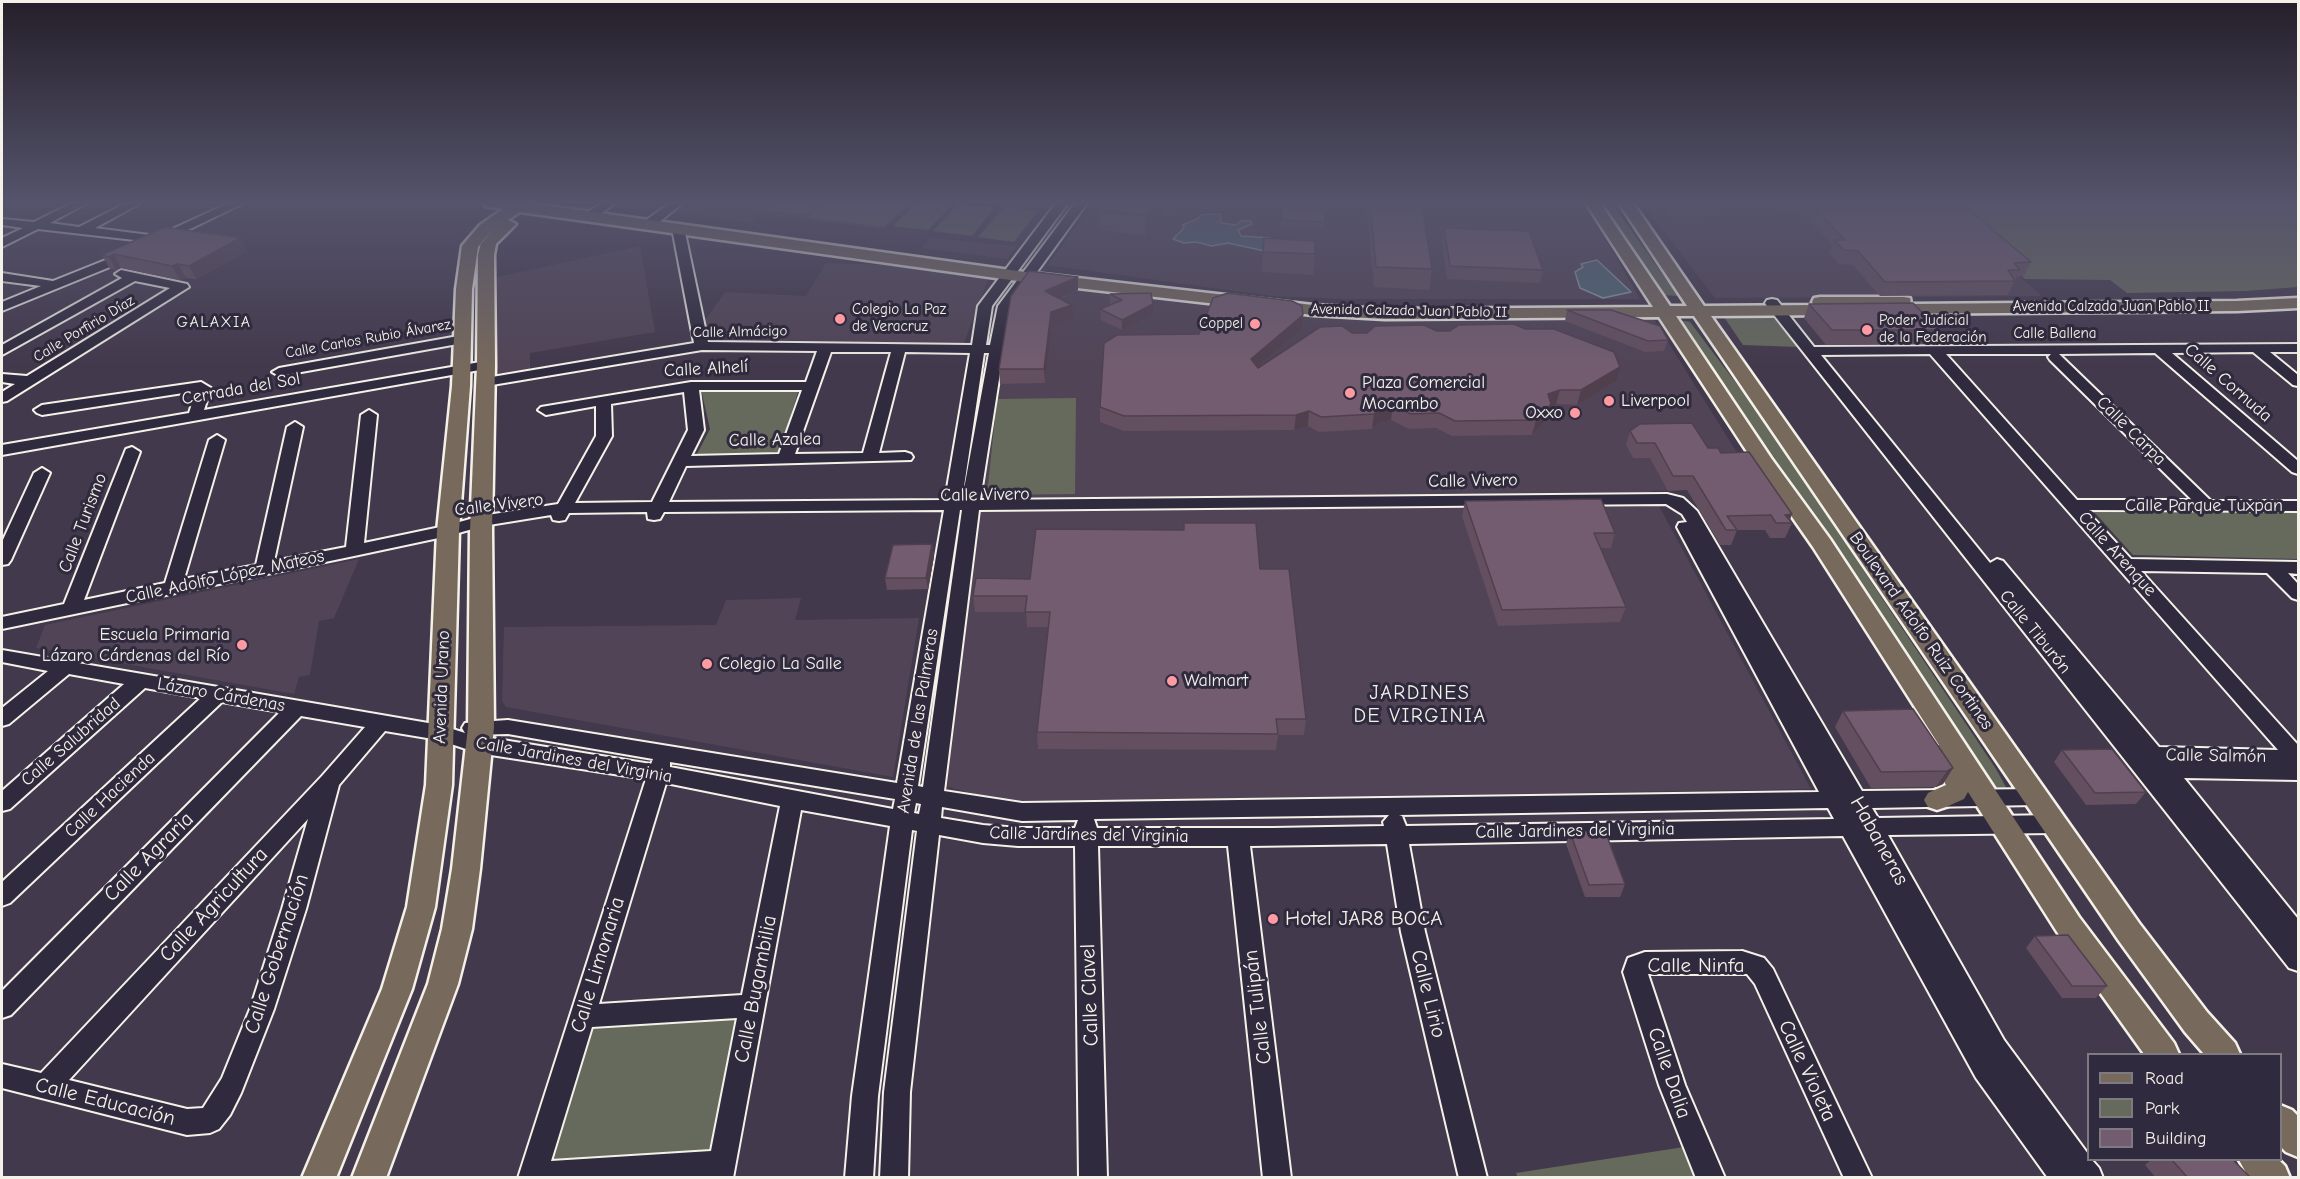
<!DOCTYPE html>
<meta charset="utf-8">
<style>
body{margin:0}
#map{position:relative;width:2300px;height:1179px;overflow:hidden;background:#43394c;font-family:"Comic Neue",sans-serif}
canvas{display:block}
.frame{position:absolute;inset:0;border:3px solid #f4f1e8;pointer-events:none}
.legend{position:absolute;left:2087px;top:1053px;width:195px;height:108px;box-sizing:border-box;background:#2f2a3d;border:2px solid #7e7a81;margin:0;padding:8px 10px;list-style:none;font-size:18px;color:#f4f1e8}
.legend li{display:flex;align-items:center;gap:12px;height:30px}
.legend b{width:30px;border:2px solid #7e7a81}
</style>
<div id="map">
<canvas width="2300" height="1179"></canvas>
<div class="frame"></div>
<ul class="legend">
<li><b style="height:8px;background:#77695c"></b>Road</li>
<li><b style="height:16px;background:#666a5c"></b>Park</li>
<li><b style="height:16px;background:#735c6f"></b>Building</li>
</ul>
</div>
<script>
const ctx = document.querySelector('canvas').getContext('2d');
ctx.lineJoin = 'round';
function fill(path, color) { ctx.fillStyle = color; ctx.fill(path, 'evenodd'); }
const shape = rows => new Path2D(rows.map(r => 'M' + r).join(''));
function strokePath(path, color, width, dash) { ctx.strokeStyle = color; ctx.lineWidth = width; ctx.lineCap = dash ? 'butt' : 'round'; ctx.setLineDash(dash || []); ctx.stroke(path); }
function write(font, color, halo, rows, align = 'center') {
  ctx.font = font + ' "Comic Neue",sans-serif'; ctx.lineWidth = 6; ctx.setLineDash([]); ctx.textBaseline = 'middle'; ctx.strokeStyle = halo; ctx.fillStyle = color; for (const [text, x, y, turn = 0] of rows) {
    ctx.save(); ctx.translate(x, y); ctx.rotate((+turn || 0) * Math.PI / 180); ctx.textAlign = isNaN(turn) ? turn : align; if (halo) ctx.strokeText(text, 0, 0); ctx.fillText(text, 0, 0); ctx.restore();
  }
}
fill(shape([
 [687,203,911,203,884,229,760,214,750,223,675,212],
 [1093,203,1584,203,1640,299,1342,299,1271,296,1048,265],
 [1642,203,1937,203,2042,296,1715,298],
 [929,238,1017,246,1007,259,922,248],
 [640,246,655,332,530,353,530,370,495,377,493,278],
 [826,263,992,269,962,348,694,336,725,292,806,296],
 [1026,280,1306,317,1371,319,1653,318,1759,488,1651,491,1811,789,1004,802,937,784,1003,309],
 [359,559,334,618,319,621,310,675,299,677,294,694,36,648,45,625],
 [801,598,795,620,919,618,893,777,506,707,502,701,504,627,716,625,726,600]
]), '#514456');
fill(shape([
 [774,203,819,203,805,215,766,210],
 [823,203,908,203,884,227,807,217],
 [916,203,954,203,928,230,893,226],
 [1601,203,1612,203,1678,296,1664,295],
 [1937,203,2298,203,2298,287,2245,291,2127,293,2110,280,2025,279],
 [958,204,994,208,972,236,933,231],
 [1004,207,1038,211,1014,242,978,237],
 [660,220,1002,267,1001,269,658,223],
 [1772,316,1799,347,1743,345,1724,317],
 [1685,321,1690,322,1758,412,1996,769,2007,789,2001,790,1992,784,1957,735,1859,583,1678,322],
 [701,389,799,389,779,453,696,456,710,429],
 [1076,398,1075,494,987,495,997,399],
 [2298,512,2298,559,2133,555,2095,513],
 [739,1018,712,1153,551,1163,591,1026],
 [1684,1147,1699,1177,1518,1178,1516,1173]
]), '#666a5c');
const water = shape([
 [1210,214,1220,214,1221,223,1236,225,1241,221,1251,221,1252,224,1238,230,1241,236,1270,238,1277,243,1269,252,1228,243,1212,246,1196,242,1184,243,1173,239,1184,228,1183,225,1199,218,1201,215,1210,214],
 [1597,260,1631,292,1603,298,1580,288,1575,272,1583,267,1581,264,1597,260]
]);
fill(water, '#4d6674');
strokePath(water, '#909ea2', 1.5);
const minor = shape([
 [72,203,87,203,50,223,79,227,126,203,141,203,95,228,157,236,229,203,244,203,161,243,38,229,2,247,2,238,23,228,2,225,2,219,34,222,72,203],
 [602,203,615,203,594,219,586,219,586,213,602,203],
 [670,203,683,203,653,227,645,227,645,221,670,203],
 [1056,203,1068,203,992,306,986,345,990,345,998,306,1075,203,1087,203,1010,309,980,500,1667,494,1683,498,1697,511,1862,791,2035,789,2043,791,2046,797,2043,803,2035,805,1872,808,1878,818,2054,815,2062,818,2065,824,2062,830,2054,833,1888,835,2004,1040,2088,1154,2088,1160,2092,1160,2099,1168,2103,1178,2048,1178,1976,1078,1843,836,1409,844,1425,932,1487,1178,1459,1178,1401,932,1387,844,1250,846,1291,1178,1263,1178,1228,846,1098,846,1107,1178,1079,1178,1075,846,1018,846,983,843,939,835,910,1092,908,1178,880,1178,884,1092,917,831,912,830,878,1096,873,1178,845,1178,852,1096,890,826,801,810,733,1178,518,1178,646,779,478,753,439,740,385,731,339,785,306,909,274,1009,241,1093,230,1115,219,1129,210,1133,187,1135,2,1088,2,1064,41,1073,322,776,365,727,301,716,11,1015,2,1018,2,991,280,712,222,702,10,903,2,906,2,882,201,698,145,688,10,809,2,811,2,791,124,684,69,674,9,724,2,726,2,708,48,671,2,662,2,650,440,725,465,733,462,728,465,723,508,720,897,783,944,510,664,512,660,519,654,520,648,519,647,512,569,513,565,520,559,521,553,520,551,515,483,526,448,536,354,556,2,629,2,617,64,604,126,449,132,447,140,452,84,600,165,583,209,440,217,435,225,440,184,579,256,565,287,427,295,422,303,427,274,561,346,547,361,415,369,410,377,415,364,543,445,526,481,516,558,504,596,436,596,406,546,415,538,410,541,407,691,382,806,382,817,351,702,350,486,386,481,385,479,382,481,379,486,378,694,343,672,228,674,225,678,224,684,228,708,342,972,345,978,306,1056,203],
 [831,352,891,352,863,453,795,454,831,352],
 [905,352,970,353,945,500,669,502,686,466,911,460,913,457,911,454,905,452,879,453,905,352],
 [984,353,989,353,962,500,984,353],
 [699,390,802,390,779,454,691,456,704,430,699,390],
 [684,392,688,430,652,502,575,503,612,436,611,404,684,392],
 [1666,504,1682,514,1687,522,1679,523,1677,527,1819,792,1022,803,944,791,979,510,1666,504],
 [960,510,962,510,923,787,918,786,960,510],
 [508,734,653,759,651,764,472,735,508,734],
 [670,762,895,799,893,809,670,767,670,762],
 [666,783,780,806,742,995,599,1004,666,783],
 [916,803,921,804,919,814,914,813,916,803],
 [942,807,1022,821,1078,820,1075,828,1018,828,983,825,941,818,942,807],
 [1828,808,1834,819,1406,826,1402,816,1399,815,1828,808],
 [1389,815,1383,822,1384,826,1273,828,1097,828,1094,819,1389,815],
 [308,819,282,909,250,1009,222,1078,203,1108,187,1109,69,1080,308,819],
 [737,1018,711,1151,551,1161,592,1027,737,1018],
 [128,251,134,255,132,258,2,311,2,302,41,286,2,281,2,273,53,281,128,251],
 [121,270,187,284,189,287,7,401,2,402,2,392,15,384,2,382,2,374,27,376,170,288,135,281,2,355,2,345,122,278,115,274,121,270],
 [1772,299,1777,300,1814,347,2298,344,2298,352,2270,352,2298,375,2298,386,2293,385,2253,352,2172,353,2298,461,2298,474,2292,472,2155,353,2059,354,2211,501,2298,501,2298,511,2086,510,2131,559,2298,562,2298,574,2288,573,2298,584,2298,600,2292,598,2267,573,2141,571,2298,745,2298,780,2184,778,2298,919,2298,971,2289,968,1767,306,1765,303,1767,300,1772,299],
 [1930,354,2278,750,2159,747,2003,561,1997,559,1990,563,1821,355,1930,354],
 [1946,354,2051,354,2048,357,2050,360,2192,500,2077,500,1946,354],
 [464,335,471,339,469,342,279,376,272,372,279,368,464,335],
 [486,361,493,365,491,368,2,455,2,445,189,413,196,391,42,415,37,413,34,410,42,405,201,382,211,388,204,410,486,361],
 [42,468,50,473,11,560,8,564,2,565,2,542,34,473,42,468],
 [1742,951,1764,958,1773,969,1872,1178,1844,1178,1755,984,1747,974,1648,974,1685,1085,1725,1178,1696,1178,1659,1085,1623,972,1628,958,1645,952,1742,951]
]);
const major = shape([
 [483,203,527,203,1025,272,1313,305,1385,309,1653,307,1586,203,1600,203,1670,306,1687,306,1619,203,1633,203,1704,306,1814,305,1812,302,1814,298,1820,297,1904,297,1910,298,1911,304,2237,301,2298,298,2298,308,2237,311,1888,314,1882,313,1881,307,1843,307,1845,310,1843,314,1837,315,1711,316,2139,923,2207,1012,2235,1043,2240,1054,2204,1054,2185,1032,2119,941,1694,316,1676,316,1771,458,1830,539,2079,917,2174,1043,2179,1054,2144,1054,2059,935,1968,792,1964,799,1946,807,1937,810,1928,807,1924,800,1928,793,1946,785,1929,754,1933,747,1939,745,1813,547,1753,461,1659,317,1385,319,1313,315,1025,282,520,212,508,220,516,224,496,244,494,255,495,365,492,530,494,727,480,869,472,929,458,984,386,1178,352,1178,428,984,442,929,452,869,468,727,470,530,477,365,478,255,481,243,496,227,478,247,472,289,470,386,459,531,452,785,435,907,412,989,336,1178,302,1178,382,989,407,907,426,785,437,531,452,386,456,289,462,246,480,225,503,209,485,206,483,203],
 [2280,1105,2292,1110,2298,1116,2298,1157,2286,1152,2280,1146,2280,1105],
 [2239,1160,2279,1160,2285,1166,2290,1178,2249,1178,2239,1160]
]);
strokePath(minor, '#f4f1e8', 4);
strokePath(major, '#f4f1e8', 5);
fill(minor, '#2f2a3d');
fill(major, '#77695c');
fill(shape([
 [1106,203,1187,203,1178,217,1162,215,1146,236,1100,230,1100,210],
 [1364,203,1420,203,1432,269,1429,290,1374,287,1368,224],
 [1660,203,1720,203,1722,206,1719,216,1670,217],
 [1775,203,1961,203,2031,262,2024,276,2017,276,2008,295,1880,296,1853,265,1839,264,1829,253,1832,245,1801,212,1775,210],
 [1282,207,1325,222,1324,228,1281,227],
 [165,227,247,252,196,279,186,278,180,280,121,268,116,270,110,269,102,255],
 [1444,228,1543,270,1540,283,1447,279,1442,241],
 [1264,238,1315,254,1313,275,1262,272],
 [1078,290,1060,299,1073,319,1052,326,1045,383,1000,384,999,369,1011,296],
 [1110,294,1153,315,1122,330,1101,320,1100,309,1111,305,1110,304],
 [1809,304,1939,330,1933,344,1826,345,1804,318],
 [1567,310,1668,340,1664,351,1645,352,1565,321],
 [1302,329,1257,367,1258,368,1352,333,1367,333,1437,331,1616,381,1577,405,1556,404,1551,407,1548,419,1532,435,1452,436,1436,428,1409,429,1391,420,1380,422,1372,429,1319,432,1308,426,1294,430,1124,431,1100,422,1100,407,1199,334],
 [1630,431,1708,448,1721,453,1792,523,1785,538,1770,538,1765,530,1737,530,1731,545,1720,545,1687,490,1668,491,1650,458,1633,458,1626,445],
 [1465,501,1615,533,1611,548,1601,548,1626,607,1620,622,1498,626,1462,516],
 [932,544,934,556,928,589,887,590,885,578],
 [1260,569,1306,719,1304,735,1278,735,1276,750,1038,749,1037,732,1048,627,1027,627,1026,612,975,612,973,596,1030,579],
 [1843,711,1953,768,1943,784,1936,787,1871,788,1835,727],
 [2062,750,2146,792,2136,804,2086,805,2054,762],
 [1570,832,1625,884,1620,897,1585,897,1566,844],
 [2035,936,2107,986,2096,998,2062,998,2026,948],
 [2151,1160,2233,1160,2251,1178,2156,1178,2145,1165]
]), '#634f5f');
fill(shape([
 [1157,203,1163,203,1162,215,1146,236,1146,216],
 [1178,203,1187,203,1178,217],
 [240,238,247,252,196,279,189,266],
 [114,254,121,268,116,270,109,257],
 [178,264,186,278,180,280,172,266],
 [1078,277,1078,290,1045,305,1045,291],
 [1153,304,1153,315,1122,330,1122,320],
 [1072,305,1073,319,1052,326,1045,383,1044,369,1051,312],
 [1303,315,1302,329,1250,373,1251,359],
 [1620,367,1616,381,1577,405,1581,390],
 [1560,390,1556,404,1551,407,1548,419,1532,435,1536,420,1548,394],
 [1393,405,1391,420,1380,422,1372,429,1374,414,1382,407],
 [1309,411,1308,426,1294,430,1296,415],
 [1792,514,1789,523,1785,515],
 [932,544,934,556,928,589,926,578],
 [1953,768,1943,784,1936,787,1947,771]
]), '#50404e');
const building = shape([
 [1106,203,1157,203,1146,216,1100,210,1106,203],
 [1370,203,1420,203,1424,218,1432,269,1376,267,1370,203],
 [1670,203,1720,203,1722,206,1673,207,1670,203],
 [1810,203,1961,203,2031,262,2014,263,2020,270,2008,270,2015,281,1885,282,1858,251,1844,250,1834,240,1845,240,1810,203],
 [1282,207,1324,209,1325,222,1282,220,1282,207],
 [165,227,240,238,189,266,178,264,172,266,114,254,109,257,102,255,165,227],
 [1444,228,1529,231,1543,270,1450,266,1444,228],
 [1264,238,1315,241,1315,254,1263,252,1264,238],
 [1029,271,1078,277,1045,291,1072,305,1051,312,1044,369,999,369,1011,296,1029,271],
 [1151,293,1153,304,1122,320,1100,309,1122,300,1110,294,1151,293],
 [1228,293,1292,301,1302,306,1303,315,1251,359,1258,368,1320,327,1342,326,1352,333,1367,333,1375,326,1424,325,1437,331,1450,331,1459,325,1514,324,1525,329,1554,329,1614,352,1620,367,1581,390,1560,390,1548,394,1551,404,1536,420,1455,421,1439,413,1411,414,1393,405,1382,407,1374,414,1321,417,1309,411,1296,415,1124,416,1100,407,1104,343,1117,335,1199,334,1213,298,1228,293],
 [1913,303,1939,330,1832,330,1809,304,1913,303],
 [1567,310,1611,310,1660,326,1668,340,1648,341,1567,310],
 [1692,423,1708,448,1718,448,1721,453,1749,452,1792,514,1785,515,1792,523,1776,523,1771,515,1727,516,1737,530,1726,530,1693,476,1673,476,1655,443,1637,443,1630,431,1640,424,1692,423],
 [1601,499,1615,533,1594,533,1626,607,1502,610,1465,501,1601,499],
 [1184,523,1256,523,1260,569,1289,569,1306,719,1276,719,1278,734,1037,732,1050,612,1025,612,1027,596,973,596,976,578,1030,579,1036,529,1184,530,1184,523],
 [932,544,926,578,885,578,893,545,932,544],
 [1913,709,1953,768,1947,771,1881,772,1843,711,1913,709],
 [2112,749,2146,792,2095,793,2062,750,2112,749],
 [1605,831,1625,884,1589,885,1570,832,1605,831],
 [2068,935,2107,986,2072,986,2035,936,2068,935],
 [2172,1160,2233,1160,2251,1178,2188,1178,2172,1160]
]);
fill(building, '#735c6f');
strokePath(building, '#50404e', 1.5);
const sky = ctx.createLinearGradient(0, 0, 0, 368);
sky.addColorStop(0, '#251f2a');
sky.addColorStop(0.55, '#55546c');
sky.addColorStop(1, '#55546c00');
ctx.fillStyle = sky;
ctx.fillRect(0, 0, 2300, 368);
for (const [x, y, r, color] of [
 [840,319,6,"#ff9aa2"],
 [1255,324,6,"#ff9aa2"],
 [1867,330,6,"#ff9aa2"],
 [1350,393,6,"#ff9aa2"],
 [1609,401,6,"#ff9aa2"],
 [1575,413,6,"#ff9aa2"],
 [242,645,6,"#ff9aa2"],
 [707,664,6,"#ff9aa2"],
 [1172,681,6,"#ff9aa2"],
 [1273,919,6,"#ff9aa2"]
]) { const dot = new Path2D(); dot.arc(x, y, r, 0, 2 * Math.PI); ctx.fillStyle = color; ctx.fill(dot); strokePath(dot, '#2f2a3d', 2); }
write('15px', '#f4f1e8', '#2f2a3d', [
 ["Avenida Calzada Juan Pablo II",2111,307],
 ["Avenida Calzada Juan Pablo II",1409,311,1],
 ["Calle Porfirio Díaz",84,329,-31],
 ["Calle Almácigo",740,332,-1],
 ["Calle Ballena",2055,334],
 ["Calle Carlos Rubio Álvarez",368,339,-10]
]);
write('15px', '#f4f1e8', '#2f2a3d', [
 ["Colegio La Paz",852,310],
 ["de Veracruz",852,327],
 ["Poder Judicial",1879,321],
 ["de la Federación",1879,338],
 ["Coppel",1243,324,"right"]
], 'left');
ctx.letterSpacing = '1.5px';
write('16px', '#f4f1e8', '#2f2a3d', [
 ["GALAXIA",214,322]
]);
ctx.letterSpacing = '0px';
write('18px', '#f4f1e8', '#2f2a3d', [
 ["Calle Alhelí",706,369,-3],
 ["Calle Cornuda",2228,383,41],
 ["Cerrada del Sol",241,389,-10],
 ["Calle Carpa",2131,431,45],
 ["Calle Azalea",775,440,-1],
 ["Calle Vivero",1473,481,-1],
 ["Calle Vivero",985,495,-1],
 ["Calle Vivero",499,505,-7],
 ["Calle Parque Tuxpan",2204,506],
 ["Calle Turismo",83,523,-69],
 ["Calle Arenque",2117,554,48],
 ["Calle Adolfo López Mateos",225,577,-12],
 ["Boulevard Adolfo Ruiz Cortines",1921,631,55],
 ["Calle Tiburón",2035,632,51],
 ["Avenida Urano",442,687,-88],
 ["Lázaro Cárdenas",221,695,10],
 ["Avenida de las Palmeras",918,721,-81],
 ["Calle Salubridad",71,742,-41],
 ["Calle Salmón",2216,756,1],
 ["Calle Jardines del Virginia",574,760,10],
 ["Calle Hacienda",110,795,-43],
 ["Calle Jardines del Virginia",1575,831,-1],
 ["Calle Jardines del Virginia",1089,835,1]
]);
write('18px', '#f4f1e8', '#2f2a3d', [
 ["Plaza Comercial",1362,383],
 ["Mocambo",1362,404],
 ["Liverpool",1621,401],
 ["Oxxo",1563,413,"right"],
 ["Escuela Primaria",230,635,"right"],
 ["Lázaro Cárdenas del Río",230,656,"right"],
 ["Colegio La Salle",719,664],
 ["Walmart",1184,681]
], 'left');
ctx.letterSpacing = '1.5px';
write('20px', '#f4f1e8', '#2f2a3d', [
 ["JARDINES",1420,693],
 ["DE VIRGINIA",1420,716]
]);
ctx.letterSpacing = '0px';
write('21px', '#f4f1e8', '#2f2a3d', [
 ["Habaneras",1879,841,61],
 ["Calle Agraria",149,857,-45],
 ["Calle Agricultura",214,905,-47],
 ["Calle Gobernación",277,954,-72],
 ["Calle Limonaria",598,965,-73],
 ["Calle Ninfa",1696,966],
 ["Calle Bugambilia",756,989,-79],
 ["Calle Lirio",1428,994,76],
 ["Calle Clavel",1090,995,-92],
 ["Calle Tulipán",1258,1007,-97],
 ["Calle Violeta",1807,1071,65],
 ["Calle Dalia",1669,1073,71],
 ["Calle Educación",105,1102,14]
]);
write('21px', '#f4f1e8', '#2f2a3d', [
 ["Hotel JAR8 BOCA",1285,919]
], 'left');
</script>
